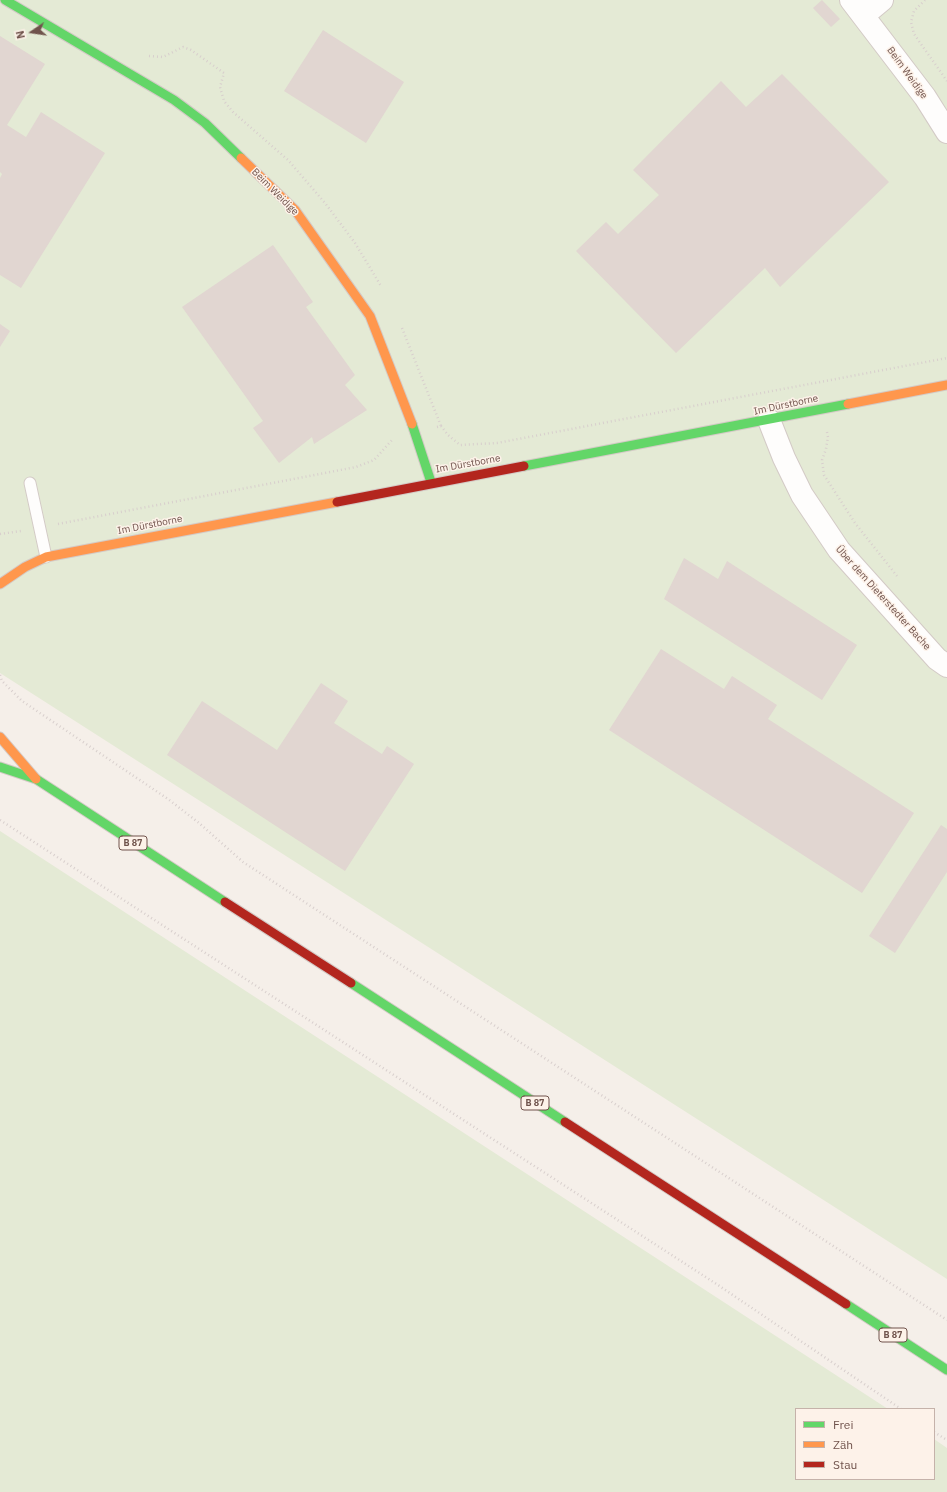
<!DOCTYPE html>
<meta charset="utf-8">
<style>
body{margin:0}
#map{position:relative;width:947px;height:1492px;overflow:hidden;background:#f5efe9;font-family:"IBM Plex Sans",sans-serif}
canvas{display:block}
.legend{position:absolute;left:795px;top:1408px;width:140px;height:72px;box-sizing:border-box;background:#fdf2e9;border:1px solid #c5b2aa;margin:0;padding:5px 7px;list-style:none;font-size:12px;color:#70534c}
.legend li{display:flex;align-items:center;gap:8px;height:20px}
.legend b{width:20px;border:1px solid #c5b2aa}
.north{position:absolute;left:12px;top:12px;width:40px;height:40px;-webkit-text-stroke:3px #fdf2e9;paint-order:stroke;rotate:257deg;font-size:11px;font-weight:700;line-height:16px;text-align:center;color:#70534c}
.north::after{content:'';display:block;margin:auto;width:14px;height:18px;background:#70534c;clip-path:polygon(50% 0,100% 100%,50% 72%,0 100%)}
</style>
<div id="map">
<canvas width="947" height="1492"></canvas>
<ul class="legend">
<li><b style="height:5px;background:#63d668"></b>Frei</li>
<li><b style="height:5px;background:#ff974d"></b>Zäh</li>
<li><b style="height:5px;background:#b3261e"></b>Stau</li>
</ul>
<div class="north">N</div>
</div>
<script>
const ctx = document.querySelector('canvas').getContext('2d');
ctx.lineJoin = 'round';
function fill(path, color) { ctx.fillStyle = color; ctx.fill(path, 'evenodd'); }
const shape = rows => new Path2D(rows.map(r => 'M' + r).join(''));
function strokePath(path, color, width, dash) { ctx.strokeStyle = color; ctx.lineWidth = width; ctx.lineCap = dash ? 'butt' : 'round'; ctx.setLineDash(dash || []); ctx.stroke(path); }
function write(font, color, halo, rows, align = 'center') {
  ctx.font = font + ' "IBM Plex Sans",sans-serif'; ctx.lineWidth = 3; ctx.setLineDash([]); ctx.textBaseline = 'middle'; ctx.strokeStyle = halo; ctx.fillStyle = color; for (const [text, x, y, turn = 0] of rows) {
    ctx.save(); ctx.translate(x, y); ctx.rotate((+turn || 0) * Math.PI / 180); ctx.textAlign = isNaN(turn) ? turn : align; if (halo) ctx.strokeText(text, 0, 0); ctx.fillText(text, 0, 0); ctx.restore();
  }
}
fill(shape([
 [0,0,947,0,947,1279,0,673],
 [0,831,888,1409,796,1409,796,1479,934,1479,934,1439,947,1448,947,1492,0,1492]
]), '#e4ead5');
fill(shape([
 [822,0,840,19,831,27,813,8],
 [323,30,404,82,366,143,284,91],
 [0,36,45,64,7,125,26,137,41,112,105,153,21,288,0,275,0,178,2,174,0,172],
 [782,74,889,182,780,287,765,268,676,353,576,251,606,222,618,234,659,195,633,170,721,81,746,107],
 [273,245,313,302,306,307,355,375,345,385,367,410,314,444,312,437,279,463,253,428,263,421,182,307],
 [0,324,10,331,0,347],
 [684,558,718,579,727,561,857,645,822,700,664,599],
 [661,649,724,689,732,676,777,705,768,719,914,813,862,893,609,730],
 [321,683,348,701,334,723,382,754,387,746,414,764,345,871,167,755,202,701,277,750],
 [941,825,947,829,947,872,895,953,869,936]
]), '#e1d6d1');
const lane = shape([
 [30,483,46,557]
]);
const street = shape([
 [851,0,925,97,947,132],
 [864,15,882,0],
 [769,420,784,458,802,495,839,550,937,659,947,666]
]);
const fast = shape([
 [5,0,174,100,205,123,241,158],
 [412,424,431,482],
 [524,466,848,404],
 [0,767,36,779,225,902],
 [351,983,565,1122],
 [846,1304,947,1370]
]);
const slow = shape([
 [241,158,295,210,370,316,412,424],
 [848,404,947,385],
 [0,584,25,567,46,557,337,502],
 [0,737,36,779]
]);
const jam = shape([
 [337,502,524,466],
 [225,902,351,983],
 [565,1122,846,1304]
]);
strokePath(lane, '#d3cac6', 13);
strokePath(street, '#d3cac6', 24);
strokePath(fast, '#d4cac6', 11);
strokePath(slow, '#d4cac6', 11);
strokePath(jam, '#d4cac6', 11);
strokePath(shape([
 [925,0,914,11,911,22,914,34,947,81],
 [149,56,163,57,183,47,191,50,224,73,220,87,224,101,233,112,288,160,325,203,355,243,381,286],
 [402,328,441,426],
 [437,427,441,426,448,435,460,445,497,443,947,358],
 [827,432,828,437,826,449,822,460,824,475,855,523,897,576],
 [58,524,356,467,374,460,392,440],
 [0,534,21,531],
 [0,675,2,681,22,701,168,799,199,823,243,862,947,1320],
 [0,820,718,1285,901,1409],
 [934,1432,947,1440]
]), '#d8cfcd', 2.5, [1, 3]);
strokePath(lane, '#fefdfc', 11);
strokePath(street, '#fefdfc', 22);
strokePath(fast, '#63d668', 9);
strokePath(slow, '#ff974d', 9);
strokePath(jam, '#b3261e', 9);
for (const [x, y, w] of [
 [133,843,28],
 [535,1103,28],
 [893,1335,28]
]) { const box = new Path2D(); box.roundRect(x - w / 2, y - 7, w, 14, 3); ctx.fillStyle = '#fdf2e9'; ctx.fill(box); strokePath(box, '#70534c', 1); }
write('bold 9px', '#70534c', null, [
 ["B 87",133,843],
 ["B 87",535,1103],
 ["B 87",893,1335]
]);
write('10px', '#70534c', '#fdf2e9', [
 ["Beim Weidige",907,73,54],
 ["Beim Weidige",275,192,45],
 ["Im Dürstborne",786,405,-12],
 ["Im Dürstborne",468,464,-10],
 ["Im Dürstborne",150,525,-11],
 ["Über dem Dieterstedter Bache",883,598,48]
]);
</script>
